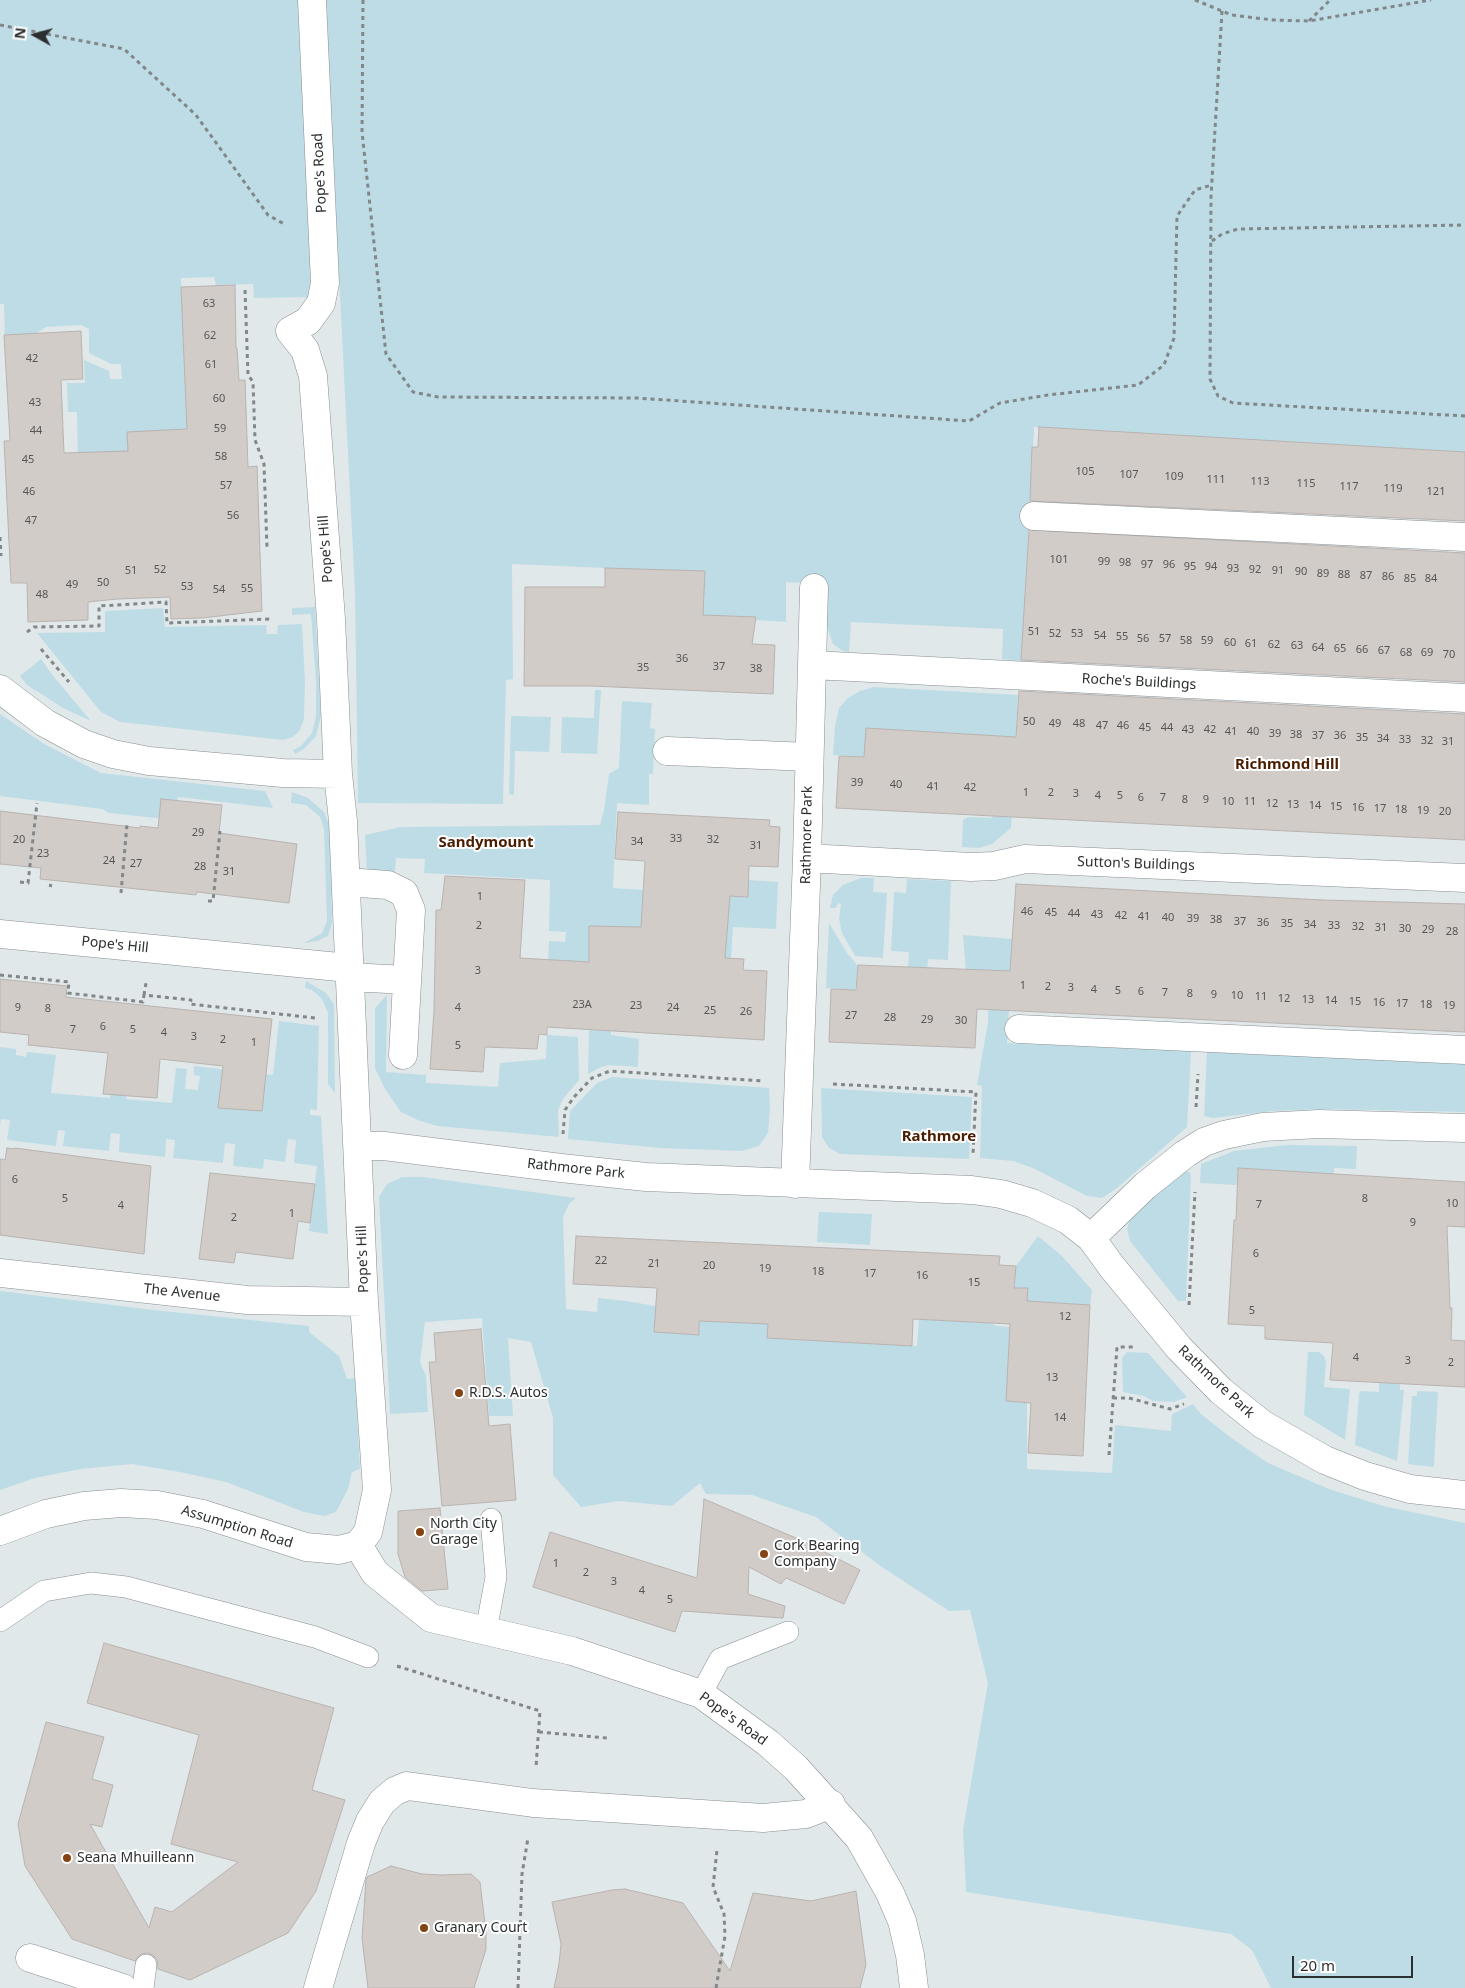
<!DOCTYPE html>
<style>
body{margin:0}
#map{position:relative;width:1465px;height:1988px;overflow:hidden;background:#e1e8ea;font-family:"Noto Sans",sans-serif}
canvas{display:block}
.north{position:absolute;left:10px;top:10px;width:50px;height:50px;-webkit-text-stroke:4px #fff;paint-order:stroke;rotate:277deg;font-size:14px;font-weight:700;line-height:20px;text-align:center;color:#2c2f30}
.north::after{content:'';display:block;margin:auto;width:18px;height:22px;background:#2c2f30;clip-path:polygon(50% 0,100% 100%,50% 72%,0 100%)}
.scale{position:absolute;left:1292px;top:1956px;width:121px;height:22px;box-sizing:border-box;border:2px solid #2c2f30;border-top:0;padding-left:6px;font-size:15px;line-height:18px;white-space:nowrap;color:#2c2f30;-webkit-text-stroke:4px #fff;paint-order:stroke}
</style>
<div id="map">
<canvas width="1465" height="1988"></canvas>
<div class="north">N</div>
<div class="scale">20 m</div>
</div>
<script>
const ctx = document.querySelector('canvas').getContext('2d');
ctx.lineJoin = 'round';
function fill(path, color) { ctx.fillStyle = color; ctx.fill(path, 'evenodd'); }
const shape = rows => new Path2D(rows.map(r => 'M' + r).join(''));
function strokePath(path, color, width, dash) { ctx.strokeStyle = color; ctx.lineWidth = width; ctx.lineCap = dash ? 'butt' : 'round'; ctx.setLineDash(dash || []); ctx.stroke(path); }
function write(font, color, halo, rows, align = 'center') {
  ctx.font = font + ' "Noto Sans",sans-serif'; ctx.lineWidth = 4; ctx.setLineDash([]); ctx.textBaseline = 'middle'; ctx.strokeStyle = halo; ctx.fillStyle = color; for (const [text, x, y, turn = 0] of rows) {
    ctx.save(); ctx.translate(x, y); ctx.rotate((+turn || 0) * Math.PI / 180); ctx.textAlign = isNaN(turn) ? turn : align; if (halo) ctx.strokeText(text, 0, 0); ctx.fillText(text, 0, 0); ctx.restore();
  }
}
fill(shape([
 [0,0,300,0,315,297,254,298,253,284,216,285,214,277,181,278,185,378,193,442,78,470,77,412,68,412,67,383,85,383,84,360,109,371,110,379,122,379,121,364,111,364,89,353,89,329,81,325,46,327,16,347,5,348,4,304,0,304],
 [325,0,1465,0,1465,452,1034,427,1022,661,1002,659,1003,629,851,622,849,652,843,651,833,644,825,620,826,584,786,582,786,622,755,620,755,617,729,616,703,618,704,588,605,568,512,564,513,679,506,680,503,804,358,803,355,592],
 [315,607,321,716,316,736,304,749,295,754,293,750,301,746,312,733,316,716,316,681,311,614,292,615,292,608],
 [163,608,165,627,266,625,267,634,277,634,278,625,302,624,305,682,304,719,300,730,293,737,283,740,120,722,101,712,37,633,105,632,105,611],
 [41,659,54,677,91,721,63,708,27,685,20,676],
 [874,687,1018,695,1015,748,968,745,968,734,941,732,865,751,864,757,833,755,835,726,839,708,848,698,860,691],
 [595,690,601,690,597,754,561,753,562,717,594,718],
 [622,701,652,703,650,728,655,729,654,752,653,774,649,774,649,805,617,803,613,888,748,897,748,880,778,882,776,929,733,927,731,959,640,966,548,960,549,941,565,942,566,932,549,931,550,880,424,873,425,859,396,858,395,872,367,871,365,835,401,827,600,825,604,810,609,774,619,768],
 [0,714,44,744,101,773,265,791,273,808,178,797,175,820,109,813,102,809,0,796],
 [511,716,551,717,549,752,515,751,514,795,509,794],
 [994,767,1015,767,1011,828,992,844,979,848,962,847,963,820,968,817,992,818],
 [292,792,308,798,324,812,330,827,332,923,328,936,317,941,304,943,322,933,327,921,324,829,320,817,306,805,291,803],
 [861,878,874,878,873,892,887,893,883,958,855,956,842,933,839,919,841,904,838,903,836,908,830,908,833,895,843,885],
 [907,879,951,881,948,960,928,959,926,986,907,985,909,952,891,951,894,892,906,893],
 [829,923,847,953,858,966,855,990,826,988],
 [963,935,1013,939,1007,1043,1191,1051,1187,1127,1117,1188,1102,1198,1087,1196,1033,1168,1013,1161,980,1158,982,1086,977,1085,988,1022,989,974,966,972],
 [306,981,326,993,334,1004,335,1093,328,1084,328,1013,322,999,312,990,305,988],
 [387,995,386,1072,426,1075,426,1083,498,1087,500,1063,546,1059,547,1035,578,1037,579,1080,563,1099,558,1110,559,1137,437,1126,418,1120,401,1112,385,1089,375,1068,375,1008],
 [279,1021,319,1026,317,1110,310,1109,310,1115,321,1116,328,1234,309,1231,317,1166,294,1163,296,1140,288,1139,285,1162,264,1159,263,1169,233,1166,235,1144,225,1143,223,1163,173,1158,175,1140,166,1139,165,1157,119,1152,120,1134,111,1133,109,1151,63,1146,65,1131,58,1130,56,1146,7,1140,10,1120,1,1119,0,1126,0,1047,16,1049,16,1055,26,1057,27,1052,56,1055,51,1093,110,1098,115,1060,131,1062,126,1099,172,1103,176,1068,187,1069,185,1089,198,1090,200,1076,194,1075,194,1066,273,1075],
 [589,1030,611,1031,611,1035,639,1039,638,1067,609,1065,601,1067,588,1074],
 [1207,1051,1465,1062,1465,1112,1323,1109,1273,1111,1213,1118,1204,1116],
 [612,1077,769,1088,770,1108,768,1133,759,1146,742,1151,660,1148,568,1139,570,1111,597,1083],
 [821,1088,972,1097,969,1159,840,1154,829,1148,822,1137],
 [1287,1145,1357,1146,1356,1169,1334,1168,1334,1175,1238,1168,1236,1185,1200,1183,1201,1164,1234,1151],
 [1184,1168,1191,1174,1186,1301,1178,1301,1130,1241,1127,1229,1131,1217],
 [402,1177,423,1177,576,1198,569,1204,563,1217,566,1309,597,1312,598,1298,626,1301,655,1306,655,1317,699,1335,699,1320,733,1323,735,1301,790,1312,768,1338,810,1341,811,1324,871,1343,917,1346,919,1319,990,1323,997,1326,1010,1327,1007,1401,1027,1403,1027,1469,1112,1473,1115,1425,1171,1431,1172,1414,1193,1404,1201,1414,1230,1437,1268,1463,1329,1489,1383,1506,1465,1523,1465,1988,1271,1988,1252,1950,1231,1934,966,1892,963,1830,988,1683,970,1610,949,1611,879,1565,816,1517,752,1495,706,1494,700,1483,672,1506,619,1501,581,1507,553,1475,553,1418,531,1342,508,1338,513,1416,489,1416,482,1318,425,1322,420,1362,426,1376,428,1412,390,1414,379,1197,387,1184],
 [819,1212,872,1214,870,1245,817,1242],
 [1038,1236,1062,1256,1092,1290,1090,1305,1027,1301,1014,1288,1016,1266],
 [0,1291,153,1310,309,1326,309,1332,339,1356,347,1379,355,1378,360,1469,352,1472,348,1489,336,1512,324,1516,304,1512,226,1482,180,1472,132,1464,81,1469,35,1478,0,1490],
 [1127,1352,1148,1353,1187,1397,1174,1402,1153,1401,1144,1396,1123,1392,1122,1358],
 [1308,1352,1319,1352,1324,1356,1326,1362,1324,1387,1350,1389,1345,1440,1304,1415],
 [1379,1382,1400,1384,1400,1390,1404,1390,1397,1461,1355,1445,1359,1394,1361,1391,1379,1392],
 [1417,1391,1438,1392,1434,1467,1408,1464,1412,1396,1417,1396]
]), '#bedce6');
const building = shape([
 [235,285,236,348,237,348,239,380,245,380,248,467,257,466,262,611,202,618,171,619,170,597,118,599,88,602,88,620,28,622,27,583,11,583,4,441,10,441,4,335,81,331,83,379,61,380,64,453,128,451,127,432,187,429,181,287,235,285],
 [1039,427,1465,452,1465,521,1030,501,1032,447,1038,447,1039,427],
 [1029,530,1465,553,1465,682,1021,660,1029,530],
 [605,568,705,571,703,615,756,617,752,644,775,645,773,694,591,686,524,686,525,587,605,587,605,568],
 [1019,691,1465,714,1465,840,836,808,839,756,864,757,866,728,1016,737,1019,691],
 [161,799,222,805,219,833,297,844,289,903,197,892,196,895,40,879,41,868,0,864,0,811,140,828,140,826,158,828,161,799],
 [618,812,770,820,769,826,780,827,778,867,749,866,748,897,730,896,725,958,744,959,743,970,767,971,764,1040,547,1027,547,1035,539,1034,537,1049,485,1047,483,1072,430,1069,434,1010,436,910,441,910,445,876,525,880,520,958,589,962,589,926,641,927,645,861,615,859,618,812],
 [1016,884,1323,900,1465,904,1465,1032,977,1009,975,1048,829,1042,831,989,856,990,858,965,1010,971,1016,884],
 [0,979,67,986,66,997,272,1019,262,1111,218,1108,223,1066,160,1059,157,1098,103,1094,108,1053,28,1045,29,1035,0,1032,0,979],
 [7,1148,15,1149,15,1148,151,1166,144,1254,0,1235,0,1159,5,1160,7,1148],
 [1238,1168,1465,1182,1465,1227,1447,1226,1450,1308,1452,1308,1451,1340,1465,1341,1465,1387,1330,1380,1333,1343,1265,1339,1265,1326,1228,1324,1234,1220,1236,1220,1238,1168],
 [210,1173,315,1184,310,1223,298,1221,293,1259,236,1252,234,1263,199,1259,210,1173],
 [576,1236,1000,1256,999,1265,1016,1266,1014,1288,1028,1288,1027,1301,1090,1305,1083,1456,1028,1453,1031,1403,1006,1401,1010,1324,913,1319,912,1346,767,1338,768,1324,699,1321,699,1335,654,1332,657,1288,573,1284,576,1236],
 [481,1329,489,1426,510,1424,516,1500,442,1506,429,1362,436,1362,434,1333,481,1329],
 [704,1499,803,1541,860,1570,844,1604,786,1578,781,1584,749,1567,748,1594,785,1606,783,1618,682,1611,675,1632,533,1587,550,1532,697,1578,704,1499],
 [440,1508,448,1589,422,1591,405,1577,398,1554,398,1511,440,1508],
 [104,1643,334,1708,312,1790,345,1800,316,1891,288,1933,190,1980,158,1969,157,1960,153,1955,148,1953,141,1954,135,1961,72,1939,25,1866,18,1824,46,1722,104,1737,92,1779,113,1785,102,1827,90,1824,149,1928,155,1907,172,1912,238,1862,171,1844,199,1735,87,1703,104,1643],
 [391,1866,422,1874,441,1875,471,1874,480,1882,486,1932,486,1949,474,1988,368,1988,362,1938,366,1880,367,1877,391,1866],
 [625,1889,683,1903,730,1971,753,1893,811,1901,856,1891,866,1965,860,1988,554,1988,559,1964,561,1944,552,1902,612,1890,625,1889]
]);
fill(building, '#d2ccc9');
strokePath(building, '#b9b3b0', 1);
const lane = shape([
 [0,1621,44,1591,91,1583,126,1587,315,1637,368,1657],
 [486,1631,496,1577,491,1519],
 [701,1694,720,1659,788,1632],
 [143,1988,146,1965]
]);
const street = shape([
 [312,0,325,283,321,303,308,321,290,331,305,350,313,376,331,619,338,774,343,821,364,1302,377,1490,368,1532,358,1545],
 [1034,516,1465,537],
 [812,665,1465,698],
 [0,689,45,723,84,744,113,754,149,761,283,773,338,774],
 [667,751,809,757],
 [807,858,971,867,994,866,1025,859,1465,878],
 [346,882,388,885,404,893,411,910,403,1055],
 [0,934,349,968],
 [349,977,407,980],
 [1019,1029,1465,1050],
 [358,1146,384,1146,561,1168,646,1177,972,1190,1001,1194,1032,1203,1068,1220,1091,1238,1112,1267,1179,1348,1221,1391,1262,1424,1325,1460,1365,1476,1410,1489,1465,1495],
 [795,1184,807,858,814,588],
 [1091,1238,1145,1186,1185,1154,1204,1142,1224,1135,1263,1127,1319,1124,1465,1128],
 [0,1273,247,1300,364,1302],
 [0,1531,46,1514,84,1506,121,1503,157,1505,203,1514,306,1547,339,1550,358,1545],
 [358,1545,375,1573,431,1618,572,1651,701,1694,768,1743,796,1768,859,1838,890,1893,902,1921,910,1955,914,1988],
 [30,1958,123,1988],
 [318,1988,361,1843,370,1821,382,1802,395,1791,407,1786,533,1803,763,1818,806,1814,831,1804]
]);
strokePath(lane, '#888e90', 22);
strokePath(street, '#888e90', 29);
strokePath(shape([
 [363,0,362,132,386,354,413,392,438,397,637,398,969,421,1000,403,1048,395,1138,385,1164,365,1174,338,1177,216,1195,190,1212,185],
 [1195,0,1232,15,1273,20,1309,21,1431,0],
 [1222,11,1211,197,1210,379,1218,396,1233,403,1465,416],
 [1309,21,1330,0],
 [0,25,124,49,196,115,268,215,286,225],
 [1212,241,1222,234,1238,229,1465,225],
 [245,290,248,375,253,382,255,440,264,464,267,548],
 [0,537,1,556],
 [27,632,34,627,99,626,99,606,166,602,167,623,270,619],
 [41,649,69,682],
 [20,882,28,883,37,803],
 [49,885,52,886],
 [121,893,127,824],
 [208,901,213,901,220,831],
 [0,975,69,982,68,993,143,1002,144,995,191,1000,190,1004,315,1018],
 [144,995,146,983],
 [833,1084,976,1092,973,1154],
 [1196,1107,1198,1074],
 [563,1134,565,1110,574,1097,592,1078,610,1071,764,1081],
 [1189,1305,1195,1192],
 [1113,1398,1129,1398,1170,1409,1184,1404],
 [1109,1455,1117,1347,1133,1347],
 [397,1666,540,1711,536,1767],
 [539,1732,607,1738],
 [518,1988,522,1874,528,1838],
 [716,1988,725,1936,724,1914,713,1887,717,1850]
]), '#828789', 3, [4, 4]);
strokePath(lane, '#fff', 21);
strokePath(street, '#fff', 28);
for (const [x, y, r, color] of [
 [459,1393,5,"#854213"],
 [420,1532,5,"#854213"],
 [764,1554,5,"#854213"],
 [67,1858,5,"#854213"],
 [424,1928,5,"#854213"]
]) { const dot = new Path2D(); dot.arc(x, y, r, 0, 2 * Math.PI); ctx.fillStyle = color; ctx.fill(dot); strokePath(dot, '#fff', 2); }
write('11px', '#565656', null, [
 ["63",209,304],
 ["62",210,336],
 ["42",32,359],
 ["61",211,365],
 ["60",219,399],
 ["43",35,403],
 ["59",220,429],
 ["44",36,431],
 ["58",221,457],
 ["45",28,460],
 ["105",1085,472],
 ["107",1129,475],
 ["109",1174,477],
 ["111",1216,480],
 ["113",1260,482],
 ["115",1306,484],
 ["57",226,486],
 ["117",1349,487],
 ["119",1393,489],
 ["46",29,492],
 ["121",1436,492],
 ["56",233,516],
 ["47",31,521],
 ["101",1059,560],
 ["99",1104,562],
 ["98",1125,563],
 ["97",1147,565],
 ["96",1169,565],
 ["95",1190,567],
 ["94",1211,567],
 ["93",1233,569],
 ["52",160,570],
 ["92",1255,570],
 ["51",131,571],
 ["91",1278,571],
 ["90",1301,572],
 ["89",1323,574],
 ["88",1344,575],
 ["87",1366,576],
 ["86",1388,577],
 ["85",1410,579],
 ["84",1431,579],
 ["50",103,583],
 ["49",72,585],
 ["53",187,587],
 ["55",247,589],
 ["54",219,590],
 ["48",42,595],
 ["51",1034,632],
 ["52",1055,634],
 ["53",1077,634],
 ["54",1100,636],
 ["55",1122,637],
 ["56",1143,639],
 ["57",1165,639],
 ["58",1186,641],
 ["59",1207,641],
 ["60",1230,643],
 ["61",1251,644],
 ["62",1274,645],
 ["63",1297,646],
 ["64",1318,648],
 ["65",1340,649],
 ["66",1362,650],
 ["67",1384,651],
 ["68",1406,653],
 ["69",1427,653],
 ["70",1449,655],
 ["36",682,659],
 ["37",719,667],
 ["35",643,668],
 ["38",756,669],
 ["50",1029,722],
 ["49",1055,724],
 ["48",1079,724],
 ["47",1102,726],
 ["46",1123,726],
 ["45",1145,728],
 ["44",1167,728],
 ["43",1188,730],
 ["42",1210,730],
 ["41",1231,732],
 ["40",1253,732],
 ["39",1275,734],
 ["38",1296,735],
 ["37",1318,736],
 ["36",1340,736],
 ["35",1362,738],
 ["34",1383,739],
 ["33",1405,740],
 ["32",1427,741],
 ["31",1448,742],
 ["39",857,783],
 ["40",896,785],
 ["41",933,787],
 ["42",970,788],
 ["1",1026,793],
 ["2",1051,793],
 ["3",1076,794],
 ["4",1098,796],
 ["5",1120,796],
 ["6",1141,798],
 ["7",1163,798],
 ["8",1185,800],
 ["9",1206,800],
 ["10",1228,802],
 ["11",1250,802],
 ["12",1272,804],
 ["13",1293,805],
 ["14",1315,806],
 ["15",1336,807],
 ["16",1358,808],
 ["17",1380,809],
 ["18",1401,810],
 ["19",1423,811],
 ["20",1445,812],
 ["29",198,833],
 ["33",676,839],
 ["20",19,840],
 ["32",713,840],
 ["34",637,842],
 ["31",756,846],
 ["23",43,854],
 ["24",109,861],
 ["27",136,864],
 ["28",200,867],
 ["31",229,872],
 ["1",480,897],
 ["46",1027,912],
 ["45",1051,913],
 ["44",1074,914],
 ["43",1097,915],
 ["42",1121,916],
 ["41",1144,917],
 ["40",1168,918],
 ["39",1193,919],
 ["38",1216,920],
 ["37",1240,922],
 ["36",1263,923],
 ["35",1287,924],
 ["34",1310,925],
 ["2",479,926],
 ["33",1334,926],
 ["32",1358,927],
 ["31",1381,928],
 ["30",1405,929],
 ["29",1428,930],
 ["28",1452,932],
 ["3",478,971],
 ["1",1023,986],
 ["2",1048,987],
 ["3",1071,988],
 ["4",1094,990],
 ["5",1118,991],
 ["6",1141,992],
 ["7",1165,993],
 ["8",1190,994],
 ["9",1214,995],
 ["10",1237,996],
 ["11",1261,997],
 ["12",1284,999],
 ["13",1308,1000],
 ["14",1331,1001],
 ["15",1355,1002],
 ["16",1379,1003],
 ["17",1402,1004],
 ["23A",582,1005],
 ["18",1426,1005],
 ["23",636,1006],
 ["19",1449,1006],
 ["9",18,1008],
 ["4",458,1008],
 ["24",673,1008],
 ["8",48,1009],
 ["25",710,1011],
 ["26",746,1012],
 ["27",851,1016],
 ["28",890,1018],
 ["29",927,1020],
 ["30",961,1021],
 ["6",103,1027],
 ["7",73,1030],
 ["5",133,1030],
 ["4",164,1033],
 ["3",194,1037],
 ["2",223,1040],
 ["1",254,1043],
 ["5",458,1046],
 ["6",15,1180],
 ["5",65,1199],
 ["8",1365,1199],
 ["10",1452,1204],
 ["7",1259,1205],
 ["4",121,1206],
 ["1",292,1214],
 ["2",234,1218],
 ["9",1413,1223],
 ["6",1256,1254],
 ["22",601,1261],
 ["21",654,1264],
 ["20",709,1266],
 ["19",765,1269],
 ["18",818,1272],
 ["17",870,1274],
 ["16",922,1276],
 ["15",974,1283],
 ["5",1252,1311],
 ["12",1065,1317],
 ["4",1356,1358],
 ["3",1408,1361],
 ["2",1451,1363],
 ["13",1052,1378],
 ["14",1060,1418],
 ["1",556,1564],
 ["2",586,1573],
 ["3",614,1582],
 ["4",642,1591],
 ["5",670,1600]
]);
write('14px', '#2c2f30', '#fff', [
 ["Pope's Road",320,173,-93],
 ["Pope's Hill",326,549,-94],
 ["Roche's Buildings",1139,682,3],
 ["Rathmore Park",807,835,-89],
 ["Sutton's Buildings",1136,864,2],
 ["Pope's Hill",115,945,6],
 ["Rathmore Park",576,1169,6],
 ["Pope's Hill",363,1259,-92],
 ["The Avenue",182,1293,6],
 ["Rathmore Park",1216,1382,43],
 ["Assumption Road",237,1527,17],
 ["Pope's Road",733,1719,36]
]);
write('14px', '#2c2f30', '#fff', [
 ["R.D.S. Autos",469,1393],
 ["North City",430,1524],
 ["Garage",430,1540],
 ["Cork Bearing",774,1546],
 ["Company",774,1562],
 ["Seana Mhuilleann",77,1858],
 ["Granary Court",434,1928]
], 'left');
write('bold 15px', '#491d00', '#fff', [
 ["Richmond Hill",1287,765],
 ["Sandymount",486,843],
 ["Rathmore",939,1137]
]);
</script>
